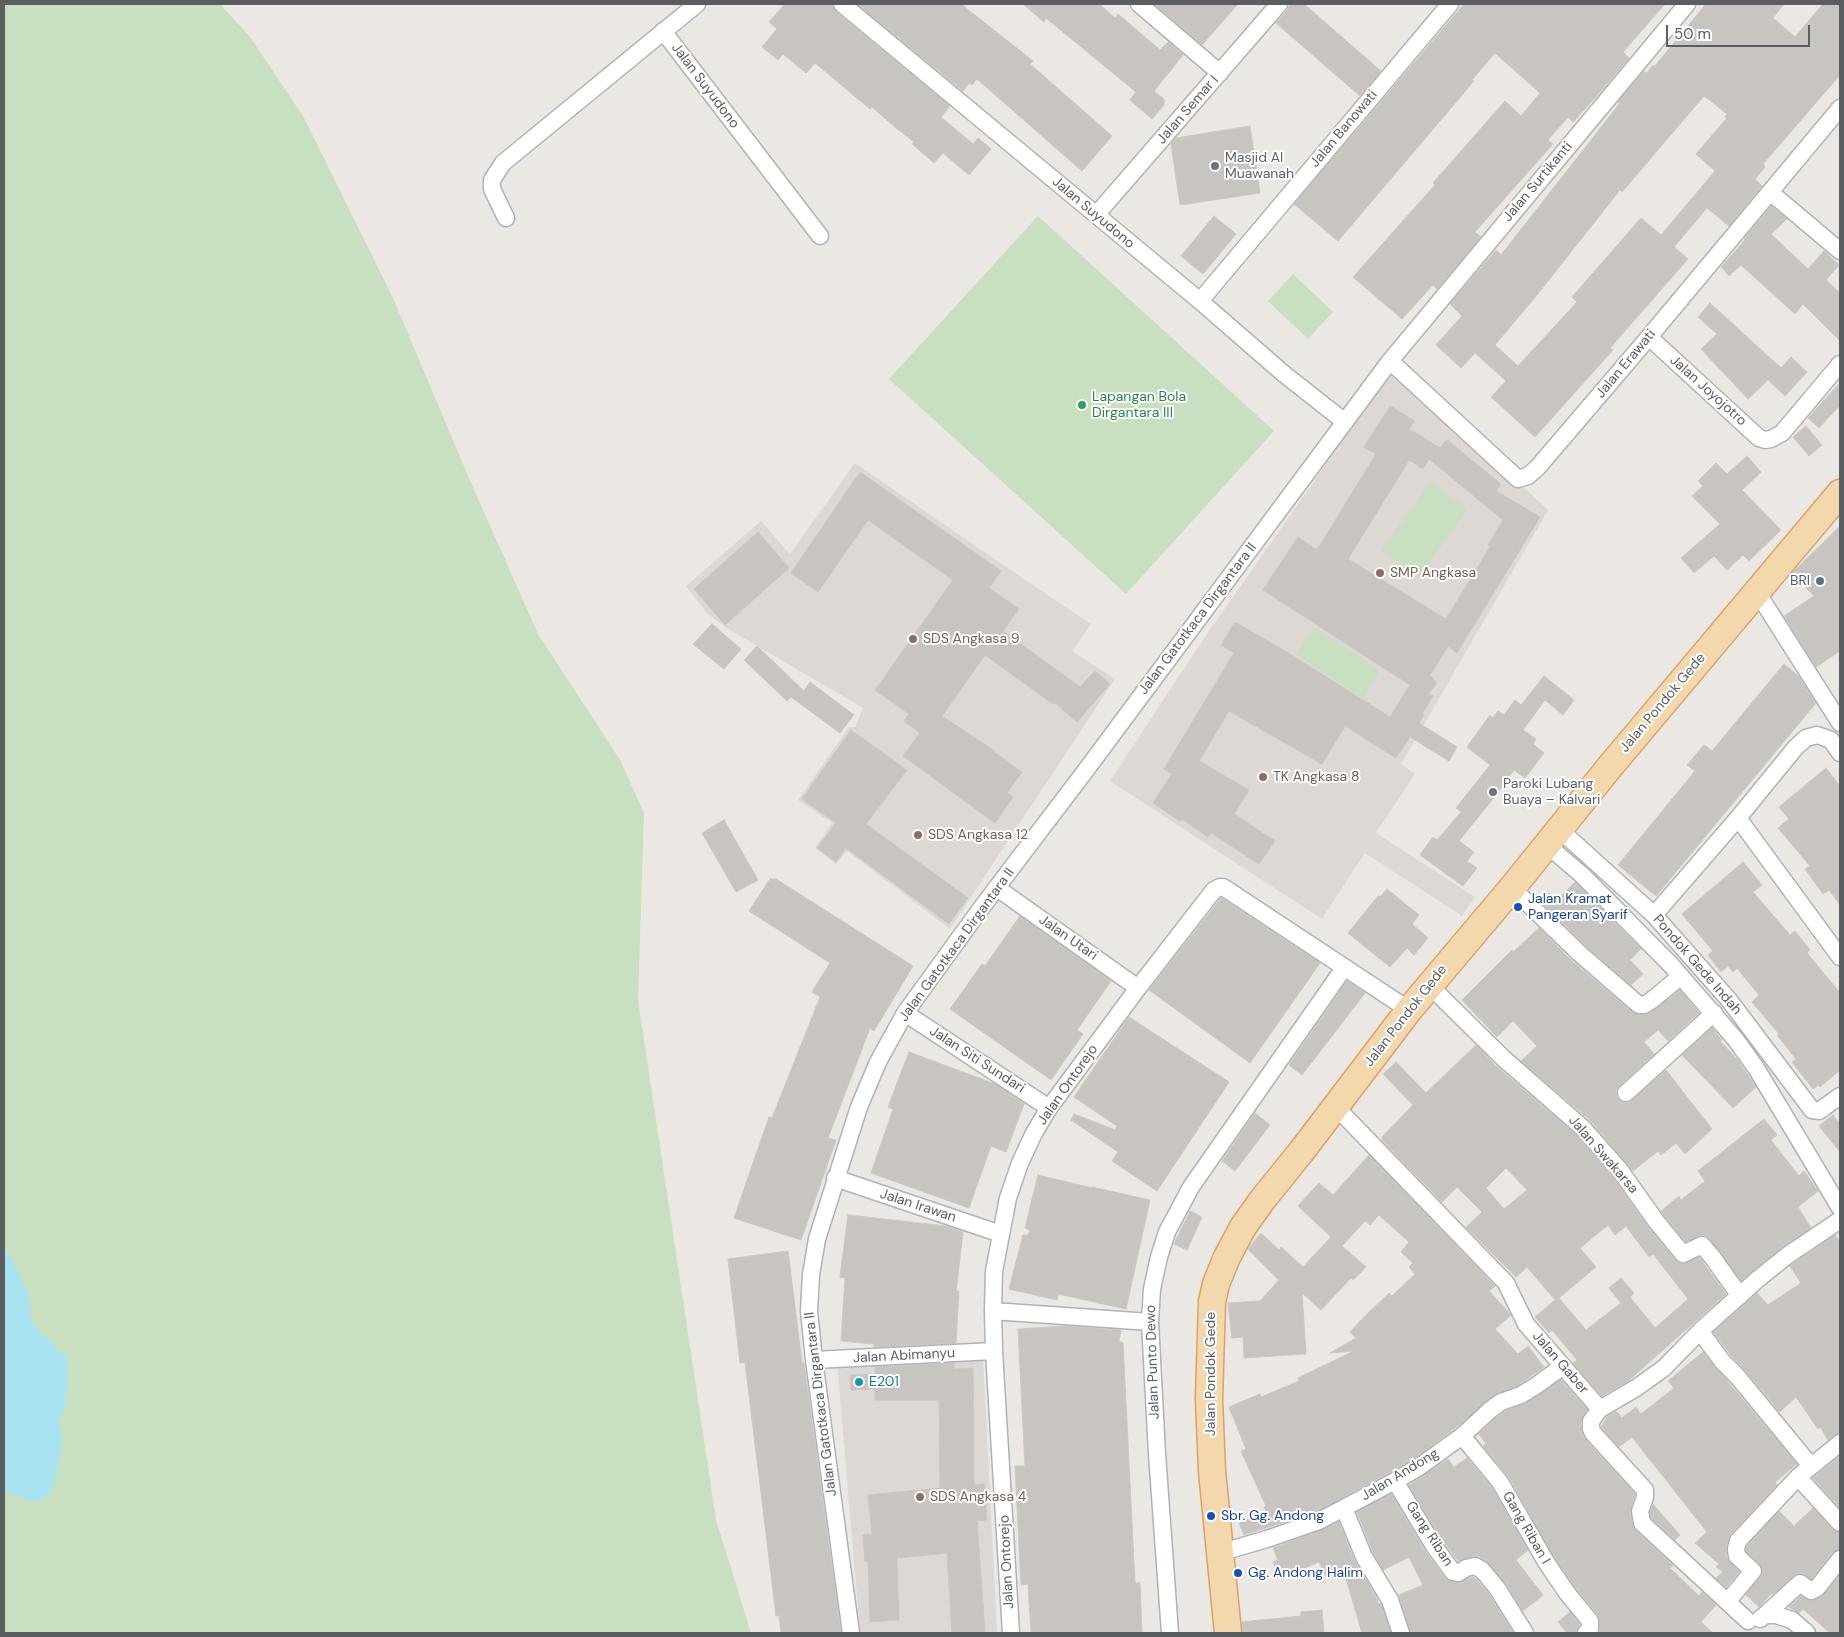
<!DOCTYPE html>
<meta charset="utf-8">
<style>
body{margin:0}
#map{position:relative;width:1844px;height:1637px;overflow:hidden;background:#ebe7e2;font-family:"DM Sans",sans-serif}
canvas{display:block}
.frame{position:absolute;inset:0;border:5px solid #5a5e60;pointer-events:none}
.scale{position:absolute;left:1666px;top:25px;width:144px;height:22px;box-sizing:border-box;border:2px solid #5a5e60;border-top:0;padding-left:6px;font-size:15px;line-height:18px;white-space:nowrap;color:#5a5e60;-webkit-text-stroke:4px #fff;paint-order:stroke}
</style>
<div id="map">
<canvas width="1844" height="1637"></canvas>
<div class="frame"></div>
<div class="scale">50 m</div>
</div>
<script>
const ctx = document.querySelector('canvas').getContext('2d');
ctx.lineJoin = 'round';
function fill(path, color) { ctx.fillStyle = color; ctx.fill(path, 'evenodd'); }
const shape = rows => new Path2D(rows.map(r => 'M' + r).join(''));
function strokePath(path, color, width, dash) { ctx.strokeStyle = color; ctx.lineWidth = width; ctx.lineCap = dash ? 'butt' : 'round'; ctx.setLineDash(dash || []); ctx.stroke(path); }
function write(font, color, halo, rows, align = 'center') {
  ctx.font = font + ' "DM Sans",sans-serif'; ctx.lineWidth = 4; ctx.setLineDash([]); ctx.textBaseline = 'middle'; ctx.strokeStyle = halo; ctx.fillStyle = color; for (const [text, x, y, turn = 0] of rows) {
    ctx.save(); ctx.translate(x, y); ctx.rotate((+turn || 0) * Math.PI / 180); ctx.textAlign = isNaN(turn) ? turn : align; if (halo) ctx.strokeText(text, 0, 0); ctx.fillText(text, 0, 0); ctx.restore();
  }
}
fill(shape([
 [1394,367,1548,510,1401,764,1415,774,1376,833,1475,897,1462,916,1365,853,1322,919,1110,781,1205,637],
 [855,463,1009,569,1091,624,1072,651,1115,679,950,929,847,851,836,864,815,848,832,823,798,800,849,727,855,727,863,708,725,627,707,613,686,586,761,521,790,554],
 [983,1358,997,1633,860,1633,837,1361]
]), '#ddd8d3');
fill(shape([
 [4,4,220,4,250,37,303,116,393,298,471,483,538,634,620,760,644,813,638,1000,716,1520,751,1633,4,1633],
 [1038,216,1274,431,1126,594,889,379],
 [1293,274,1333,312,1308,339,1268,301],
 [1431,482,1468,509,1419,577,1381,550],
 [1314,627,1380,671,1362,698,1296,655]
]), '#c8dfc1');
fill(shape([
 [4,1245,28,1292,32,1323,67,1358,68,1377,66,1402,59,1420,62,1437,59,1464,52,1489,42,1500,29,1501,4,1490]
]), '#aae4f3');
const building = shape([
 [785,4,832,4,836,12,950,106,941,117,973,144,978,138,991,149,969,175,943,153,934,163,912,144,914,142,896,128,872,107,870,109,815,63,806,73,783,54,778,60,762,47,777,29,769,22,785,4],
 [857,4,961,4,1033,61,1030,64,1112,136,1082,171,977,79,972,85,969,83,963,91,857,4],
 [1023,4,1099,4,1115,18,1118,14,1160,50,1168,42,1183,55,1154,91,1164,99,1164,105,1152,119,1130,100,1136,92,1046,18,1044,22,1023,4],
 [1154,4,1238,4,1202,45,1154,4],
 [1290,4,1304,4,1381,71,1360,96,1276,23,1287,11,1290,4],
 [1464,4,1665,4,1623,52,1629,58,1603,89,1573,122,1568,117,1548,140,1553,144,1475,232,1481,237,1437,289,1433,285,1402,319,1353,277,1435,185,1433,183,1505,101,1521,116,1540,93,1495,53,1472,80,1474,81,1338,241,1294,204,1464,4],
 [1706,4,1784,4,1773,18,1795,37,1823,4,1840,4,1840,75,1763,164,1765,167,1755,179,1762,186,1729,226,1707,208,1674,247,1688,259,1610,348,1613,350,1535,437,1491,397,1506,381,1475,353,1461,368,1436,345,1462,316,1450,304,1496,250,1501,255,1620,103,1618,102,1644,71,1647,73,1653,65,1654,67,1706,4],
 [1704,96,1727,114,1725,117,1727,118,1696,154,1715,171,1661,235,1641,218,1572,297,1577,302,1518,366,1495,345,1537,295,1620,190,1622,192,1704,96],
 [1250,126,1260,193,1180,205,1171,144,1176,138,1250,126],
 [1771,206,1787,219,1771,234,1808,269,1824,251,1839,265,1826,280,1840,293,1840,341,1803,304,1795,314,1741,265,1729,276,1721,267,1745,240,1744,239,1771,206],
 [1214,216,1236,234,1203,274,1181,256,1214,216],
 [1710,303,1781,368,1791,357,1807,372,1785,396,1768,380,1748,399,1701,349,1717,334,1698,317,1710,303],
 [1840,383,1840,405,1819,428,1808,418,1840,383],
 [1390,406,1415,421,1409,429,1440,448,1447,440,1501,484,1496,491,1540,517,1457,653,1448,646,1430,675,1437,684,1428,693,1433,696,1422,714,1424,715,1419,723,1457,747,1449,761,1410,737,1396,758,1345,726,1322,764,1229,711,1199,761,1249,790,1234,814,1275,841,1259,864,1211,833,1208,837,1182,819,1180,821,1153,803,1172,774,1164,769,1234,653,1221,645,1235,622,1290,654,1390,717,1410,685,1263,590,1298,537,1317,550,1376,454,1364,447,1390,406],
 [1429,459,1503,520,1488,545,1490,547,1446,619,1348,559,1409,460,1423,469,1429,459],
 [1806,426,1822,445,1809,456,1793,437,1806,426],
 [1747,456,1761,472,1742,490,1781,530,1749,561,1743,555,1727,570,1714,556,1694,573,1681,558,1720,524,1692,496,1703,486,1698,481,1716,463,1727,474,1747,456],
 [860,472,1001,571,989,588,1019,609,1003,631,1080,687,1095,671,1110,684,1077,722,1054,702,1053,704,985,655,942,716,995,751,994,752,1022,772,1007,793,1013,797,995,823,903,756,920,733,904,721,909,714,875,690,953,580,868,520,818,592,791,573,860,472],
 [1840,526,1840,651,1816,667,1784,616,1814,596,1792,573,1840,526],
 [758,532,789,568,725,625,694,589,758,532],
 [712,624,741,649,724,669,693,644,712,624],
 [757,646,804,691,810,682,854,715,840,733,791,697,787,701,744,660,757,646],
 [1784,664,1799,677,1816,703,1656,896,1618,865,1695,771,1687,765,1704,745,1712,751,1784,664],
 [1544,676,1574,700,1563,715,1545,700,1523,730,1536,739,1533,744,1544,753,1525,778,1514,770,1492,800,1459,841,1474,852,1467,861,1477,868,1463,886,1420,855,1433,837,1437,840,1461,812,1456,808,1490,765,1467,747,1490,715,1493,718,1498,711,1504,715,1515,700,1521,705,1544,676],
 [851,730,907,770,866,824,968,898,949,924,846,848,836,862,817,848,836,823,802,799,851,730],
 [1826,768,1840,786,1840,905,1829,890,1823,894,1805,869,1810,866,1778,828,1789,819,1779,807,1826,768],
 [724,820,758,880,736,892,702,833,724,820],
 [1743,862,1762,885,1753,892,1790,935,1795,931,1810,950,1807,953,1840,993,1840,1070,1820,1087,1818,1085,1813,1089,1792,1062,1796,1059,1777,1035,1779,1034,1752,1002,1759,995,1737,968,1733,972,1728,966,1721,972,1708,955,1713,951,1682,914,1743,862],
 [770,879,776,879,913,966,874,1031,870,1028,828,1138,836,1140,801,1240,734,1218,769,1117,772,1118,820,997,812,992,830,963,749,911,770,879],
 [1575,882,1641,949,1630,960,1643,974,1631,985,1586,946,1541,902,1549,893,1557,900,1575,882],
 [1387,889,1419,915,1412,924,1428,938,1414,955,1407,948,1390,967,1348,933,1378,896,1380,897,1387,889],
 [1221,898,1320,963,1250,1063,1149,990,1221,898],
 [1020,916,1111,981,1077,1030,1083,1034,1051,1080,950,1009,982,964,985,966,1020,916],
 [1539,928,1572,961,1633,1013,1639,1015,1649,1013,1680,990,1699,1013,1668,1041,1658,1030,1644,1042,1654,1054,1619,1086,1616,1090,1616,1096,1619,1100,1623,1103,1629,1103,1666,1070,1712,1129,1685,1154,1676,1143,1661,1155,1658,1151,1633,1171,1590,1120,1521,1061,1537,1046,1513,1021,1497,1037,1462,1000,1512,950,1513,952,1539,928],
 [1347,981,1365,993,1302,1075,1289,1065,1347,981],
 [1129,1017,1229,1082,1157,1191,1112,1161,1118,1152,1071,1120,1074,1114,1115,1130,1117,1126,1074,1097,1129,1017],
 [1712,1028,1722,1040,1720,1041,1738,1060,1756,1087,1733,1108,1682,1055,1712,1028],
 [1476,1045,1496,1066,1576,1135,1611,1175,1648,1227,1675,1260,1683,1264,1699,1257,1726,1294,1628,1381,1602,1396,1573,1363,1577,1360,1552,1330,1549,1333,1535,1317,1555,1300,1527,1267,1516,1277,1466,1227,1482,1212,1457,1187,1442,1202,1382,1140,1383,1138,1382,1137,1413,1105,1383,1074,1396,1062,1426,1093,1476,1045],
 [1506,1168,1527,1190,1504,1209,1486,1188,1506,1168],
 [1608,1225,1615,1235,1626,1226,1649,1257,1653,1254,1688,1299,1655,1328,1630,1297,1634,1293,1621,1278,1609,1288,1621,1303,1586,1330,1559,1298,1596,1267,1580,1248,1608,1225],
 [909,1052,995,1084,1024,1104,1006,1152,991,1146,969,1208,871,1173,893,1109,888,1107,909,1052],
 [1255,1113,1270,1125,1235,1171,1222,1161,1255,1113],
 [1833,1115,1840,1124,1840,1152,1819,1126,1833,1115],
 [1764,1119,1777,1135,1771,1140,1799,1176,1804,1171,1818,1191,1798,1207,1811,1228,1782,1247,1741,1281,1709,1238,1702,1235,1686,1242,1661,1211,1679,1196,1681,1200,1705,1181,1698,1171,1764,1119],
 [1369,1155,1495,1286,1489,1291,1511,1315,1495,1329,1518,1354,1528,1346,1544,1367,1517,1386,1495,1394,1458,1426,1414,1459,1390,1472,1315,1512,1244,1535,1239,1523,1266,1511,1264,1507,1266,1506,1241,1451,1246,1449,1229,1407,1260,1394,1261,1397,1299,1381,1298,1378,1354,1351,1330,1353,1356,1338,1350,1332,1364,1317,1389,1293,1392,1296,1415,1274,1409,1267,1413,1263,1401,1252,1409,1242,1379,1215,1370,1225,1365,1221,1342,1246,1366,1267,1353,1280,1351,1278,1321,1310,1302,1293,1306,1354,1244,1358,1243,1337,1232,1338,1228,1303,1260,1301,1279,1280,1248,1249,1261,1233,1279,1250,1281,1247,1303,1267,1331,1237,1298,1206,1319,1183,1333,1195,1369,1155],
 [1038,1175,1092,1188,1092,1187,1150,1200,1126,1309,1058,1294,1057,1300,1009,1289,1023,1235,1028,1235,1030,1230,1025,1228,1038,1175],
 [1190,1211,1202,1217,1187,1250,1174,1244,1190,1211],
 [848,1215,946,1226,963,1232,956,1291,959,1291,956,1343,874,1347,874,1344,841,1341,845,1278,840,1277,848,1215],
 [1835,1235,1840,1242,1840,1433,1834,1435,1828,1440,1820,1427,1818,1429,1796,1397,1780,1412,1745,1370,1730,1354,1713,1332,1757,1293,1768,1305,1801,1283,1790,1266,1835,1235],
 [788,1251,802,1363,804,1363,841,1633,781,1633,779,1615,776,1616,745,1362,740,1363,728,1259,788,1251],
 [1066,1326,1121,1330,1119,1341,1123,1343,1135,1583,1140,1583,1142,1633,1031,1633,1028,1584,1021,1585,1015,1466,1025,1466,1018,1329,1066,1326],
 [1703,1352,1797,1464,1775,1482,1777,1485,1730,1535,1726,1547,1727,1557,1730,1563,1739,1572,1726,1587,1716,1578,1723,1572,1716,1567,1719,1564,1695,1543,1707,1532,1632,1437,1619,1447,1601,1427,1607,1417,1616,1411,1622,1418,1636,1407,1641,1414,1674,1388,1668,1381,1703,1352],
 [954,1363,954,1369,973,1368,974,1485,984,1484,987,1520,977,1521,985,1633,952,1633,947,1553,897,1558,899,1620,870,1622,868,1561,865,1562,863,1535,872,1534,868,1495,940,1488,939,1400,875,1400,875,1389,851,1390,850,1375,875,1374,875,1367,954,1363],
 [1561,1380,1587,1409,1581,1421,1581,1429,1584,1438,1635,1494,1630,1512,1635,1530,1669,1562,1673,1566,1670,1568,1699,1596,1702,1592,1716,1605,1701,1622,1713,1633,1599,1633,1600,1621,1598,1615,1575,1587,1554,1557,1509,1477,1483,1446,1486,1444,1479,1434,1496,1418,1506,1411,1526,1403,1561,1380],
 [1840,1456,1840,1508,1813,1478,1840,1456],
 [1467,1458,1492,1488,1528,1550,1516,1560,1543,1595,1523,1611,1505,1582,1487,1562,1480,1557,1474,1556,1458,1561,1442,1540,1409,1485,1448,1459,1454,1467,1467,1458],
 [1391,1494,1425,1551,1445,1578,1457,1583,1470,1577,1475,1578,1489,1594,1513,1633,1411,1633,1399,1595,1423,1585,1409,1557,1383,1570,1373,1552,1357,1512,1391,1494],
 [1653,1504,1680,1535,1675,1540,1651,1518,1650,1512,1653,1504],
 [1813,1508,1833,1530,1840,1533,1840,1549,1832,1553,1811,1579,1802,1573,1797,1574,1773,1594,1772,1593,1759,1607,1746,1595,1763,1572,1760,1564,1746,1551,1747,1546,1779,1511,1794,1526,1813,1508],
 [1339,1522,1355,1562,1376,1596,1378,1603,1381,1604,1391,1633,1362,1633,1344,1572,1326,1577,1319,1562,1280,1578,1273,1562,1278,1560,1273,1548,1322,1530,1339,1522],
 [1840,1575,1840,1633,1830,1633,1803,1609,1799,1613,1789,1607,1801,1596,1811,1601,1821,1597,1840,1575],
 [1322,1610,1324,1633,1243,1633,1242,1622,1301,1616,1301,1612,1322,1610],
 [1570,1612,1580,1625,1576,1633,1567,1633,1558,1622,1570,1612]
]);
fill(building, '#c8c4c0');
strokePath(building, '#cec7c1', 1);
const minor = shape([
 [842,4,1200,301,1284,374,1345,422],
 [1139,4,1220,73],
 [663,31,820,236],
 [1770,192,1840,251],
 [1096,215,1279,4],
 [506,218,492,189,492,180,503,163,697,4],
 [1200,301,1450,4],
 [1649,337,1759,438,1765,440,1771,439,1782,433,1840,364],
 [1390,361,1518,479,1528,476,1538,467,1649,337,1840,108],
 [1757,592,1840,723],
 [1738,818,1840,957],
 [1559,829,1654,915,1729,1000,1812,1110,1819,1111,1840,1096],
 [1547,845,1582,875,1671,965,1736,1040,1756,1068,1840,1208],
 [997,888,1138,988],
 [1512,888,1579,953,1639,1005,1644,1005,1652,1000,1681,976],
 [1654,915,1738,818,1796,747,1806,738,1817,735,1823,737,1831,740,1840,753],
 [1429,985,1503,1058,1583,1128,1619,1169,1656,1221,1683,1254,1702,1245,1713,1258,1740,1296],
 [905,1013,1049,1108],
 [1626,1093,1714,1013],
 [1335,1106,1506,1283,1526,1324,1600,1409,1591,1421,1591,1429,1593,1433,1645,1490,1645,1497,1640,1511,1642,1523,1748,1621],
 [835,1178,1001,1234],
 [993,1311,1150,1322],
 [1700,1331,1722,1361,1737,1376,1811,1466],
 [814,1360,994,1351],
 [1600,1409,1636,1388,1664,1368,1700,1331,1758,1279,1788,1255,1840,1220],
 [1462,1436,1500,1482,1546,1562,1567,1593,1590,1621,1590,1629,1586,1633],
 [1798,1477,1840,1523],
 [1395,1481,1434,1546,1453,1572,1458,1573,1466,1568,1475,1566,1482,1570,1497,1588,1525,1633],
 [1344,1508,1364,1557,1390,1600,1401,1633],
 [1219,1553,1267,1539,1319,1521,1395,1481,1419,1467,1462,1436,1490,1410,1501,1402,1521,1395,1537,1385,1563,1366],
 [1728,1601,1753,1571,1737,1556,1736,1549,1738,1541,1798,1477,1840,1443],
 [1765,1615,1800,1583,1811,1591,1817,1588,1840,1559],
 [1760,1619,1765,1615,1776,1615,1792,1620,1807,1633],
 [851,1633,814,1360,809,1311,811,1275,817,1239,859,1107,878,1062,905,1013,982,907,1086,770,1390,361,1687,4],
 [1011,1633,994,1351,993,1311,994,1271,1008,1198,1020,1163,1034,1133,1049,1108,1138,988,1214,890,1220,887,1223,887,1409,1010],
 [1170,1633,1157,1454,1150,1322,1152,1289,1159,1257,1167,1232,1191,1187,1344,968]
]);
const primary = shape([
 [1228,1633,1212,1471,1209,1399,1212,1302,1216,1284,1227,1257,1243,1227,1263,1199,1301,1152,1409,1010,1512,888,1608,769,1840,493]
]);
strokePath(minor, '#afb3b5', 19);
strokePath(primary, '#dda068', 29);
strokePath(minor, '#fff', 16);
strokePath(primary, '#f3d8ae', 26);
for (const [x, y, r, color] of [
 [1215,166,5,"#6b7280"],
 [1082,405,5,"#2e9e5b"],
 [1380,573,5,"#8d6e63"],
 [1820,581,5,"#5c6f8a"],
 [913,639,5,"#8d6e63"],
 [1263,777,5,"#8d6e63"],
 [1493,792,5,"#6b7280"],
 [918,835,5,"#8d6e63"],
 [1518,907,5,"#1a4fb4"],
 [859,1382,5,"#0f9aa8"],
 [920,1497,5,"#8d6e63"],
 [1211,1516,5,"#1a4fb4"],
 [1238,1573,5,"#1a4fb4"]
]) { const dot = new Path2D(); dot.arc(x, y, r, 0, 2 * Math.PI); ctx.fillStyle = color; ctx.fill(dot); strokePath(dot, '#fff', 2); }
write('14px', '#5a5e60', '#fff', [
 ["Jalan Suyudono",705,86,53],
 ["Jalan Semar I",1188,110,-49],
 ["Jalan Banowati",1344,129,-50],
 ["Jalan Surtikanti",1538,182,-50],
 ["Jalan Suyudono",1093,213,40],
 ["Jalan Erawati",1626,364,-50],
 ["Jalan Joyojotro",1708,391,42],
 ["Jalan Gatotkaca Dirgantara II",1198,619,-53],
 ["Jalan Pondok Gede",1663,703,-50],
 ["Jalan Utari",1068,938,35],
 ["Jalan Gatotkaca Dirgantara II",957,945,-54],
 ["Pondok Gede Indah",1697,965,49],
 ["Jalan Pondok Gede",1406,1016,-52],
 ["Jalan Siti Sundari",977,1060,33],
 ["Jalan Ontorejo",1068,1085,-55],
 ["Jalan Swakarsa",1603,1155,49],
 ["Jalan Irawan",918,1206,18],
 ["Jalan Abimanyu",904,1356,-3],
 ["Jalan Punto Dewo",1153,1362,-92],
 ["Jalan Gaber",1560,1363,49],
 ["Jalan Pondok Gede",1211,1374,-90],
 ["Jalan Gatotkaca Dirgantara II",821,1404,-97],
 ["Jalan Andong",1400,1475,-31],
 ["Gang Riban I",1526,1528,60],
 ["Gang Riban",1429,1534,57],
 ["Jalan Ontorejo",1007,1562,-93]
]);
write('14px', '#5b616d', '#fff', [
 ["Masjid Al",1225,158],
 ["Muawanah",1225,174],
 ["Paroki Lubang",1503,784],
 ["Buaya – Kalvari",1503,800]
], 'left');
write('14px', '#27864d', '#fff', [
 ["Lapangan Bola",1092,397],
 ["Dirgantara III",1092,413]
], 'left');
write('14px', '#785e54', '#fff', [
 ["SMP Angkasa",1390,573],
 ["SDS Angkasa 9",923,639],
 ["TK Angkasa 8",1273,777],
 ["SDS Angkasa 12",928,835],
 ["SDS Angkasa 4",930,1497]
], 'left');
write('14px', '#4e5e75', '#fff', [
 ["BRI",1810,581]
], 'right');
write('14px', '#164399', '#fff', [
 ["Jalan Kramat",1528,899],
 ["Pangeran Syarif",1528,915],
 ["Sbr. Gg. Andong",1221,1516],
 ["Gg. Andong Halim",1248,1573]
], 'left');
write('14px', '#0d838f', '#fff', [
 ["E201",869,1382]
], 'left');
</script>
